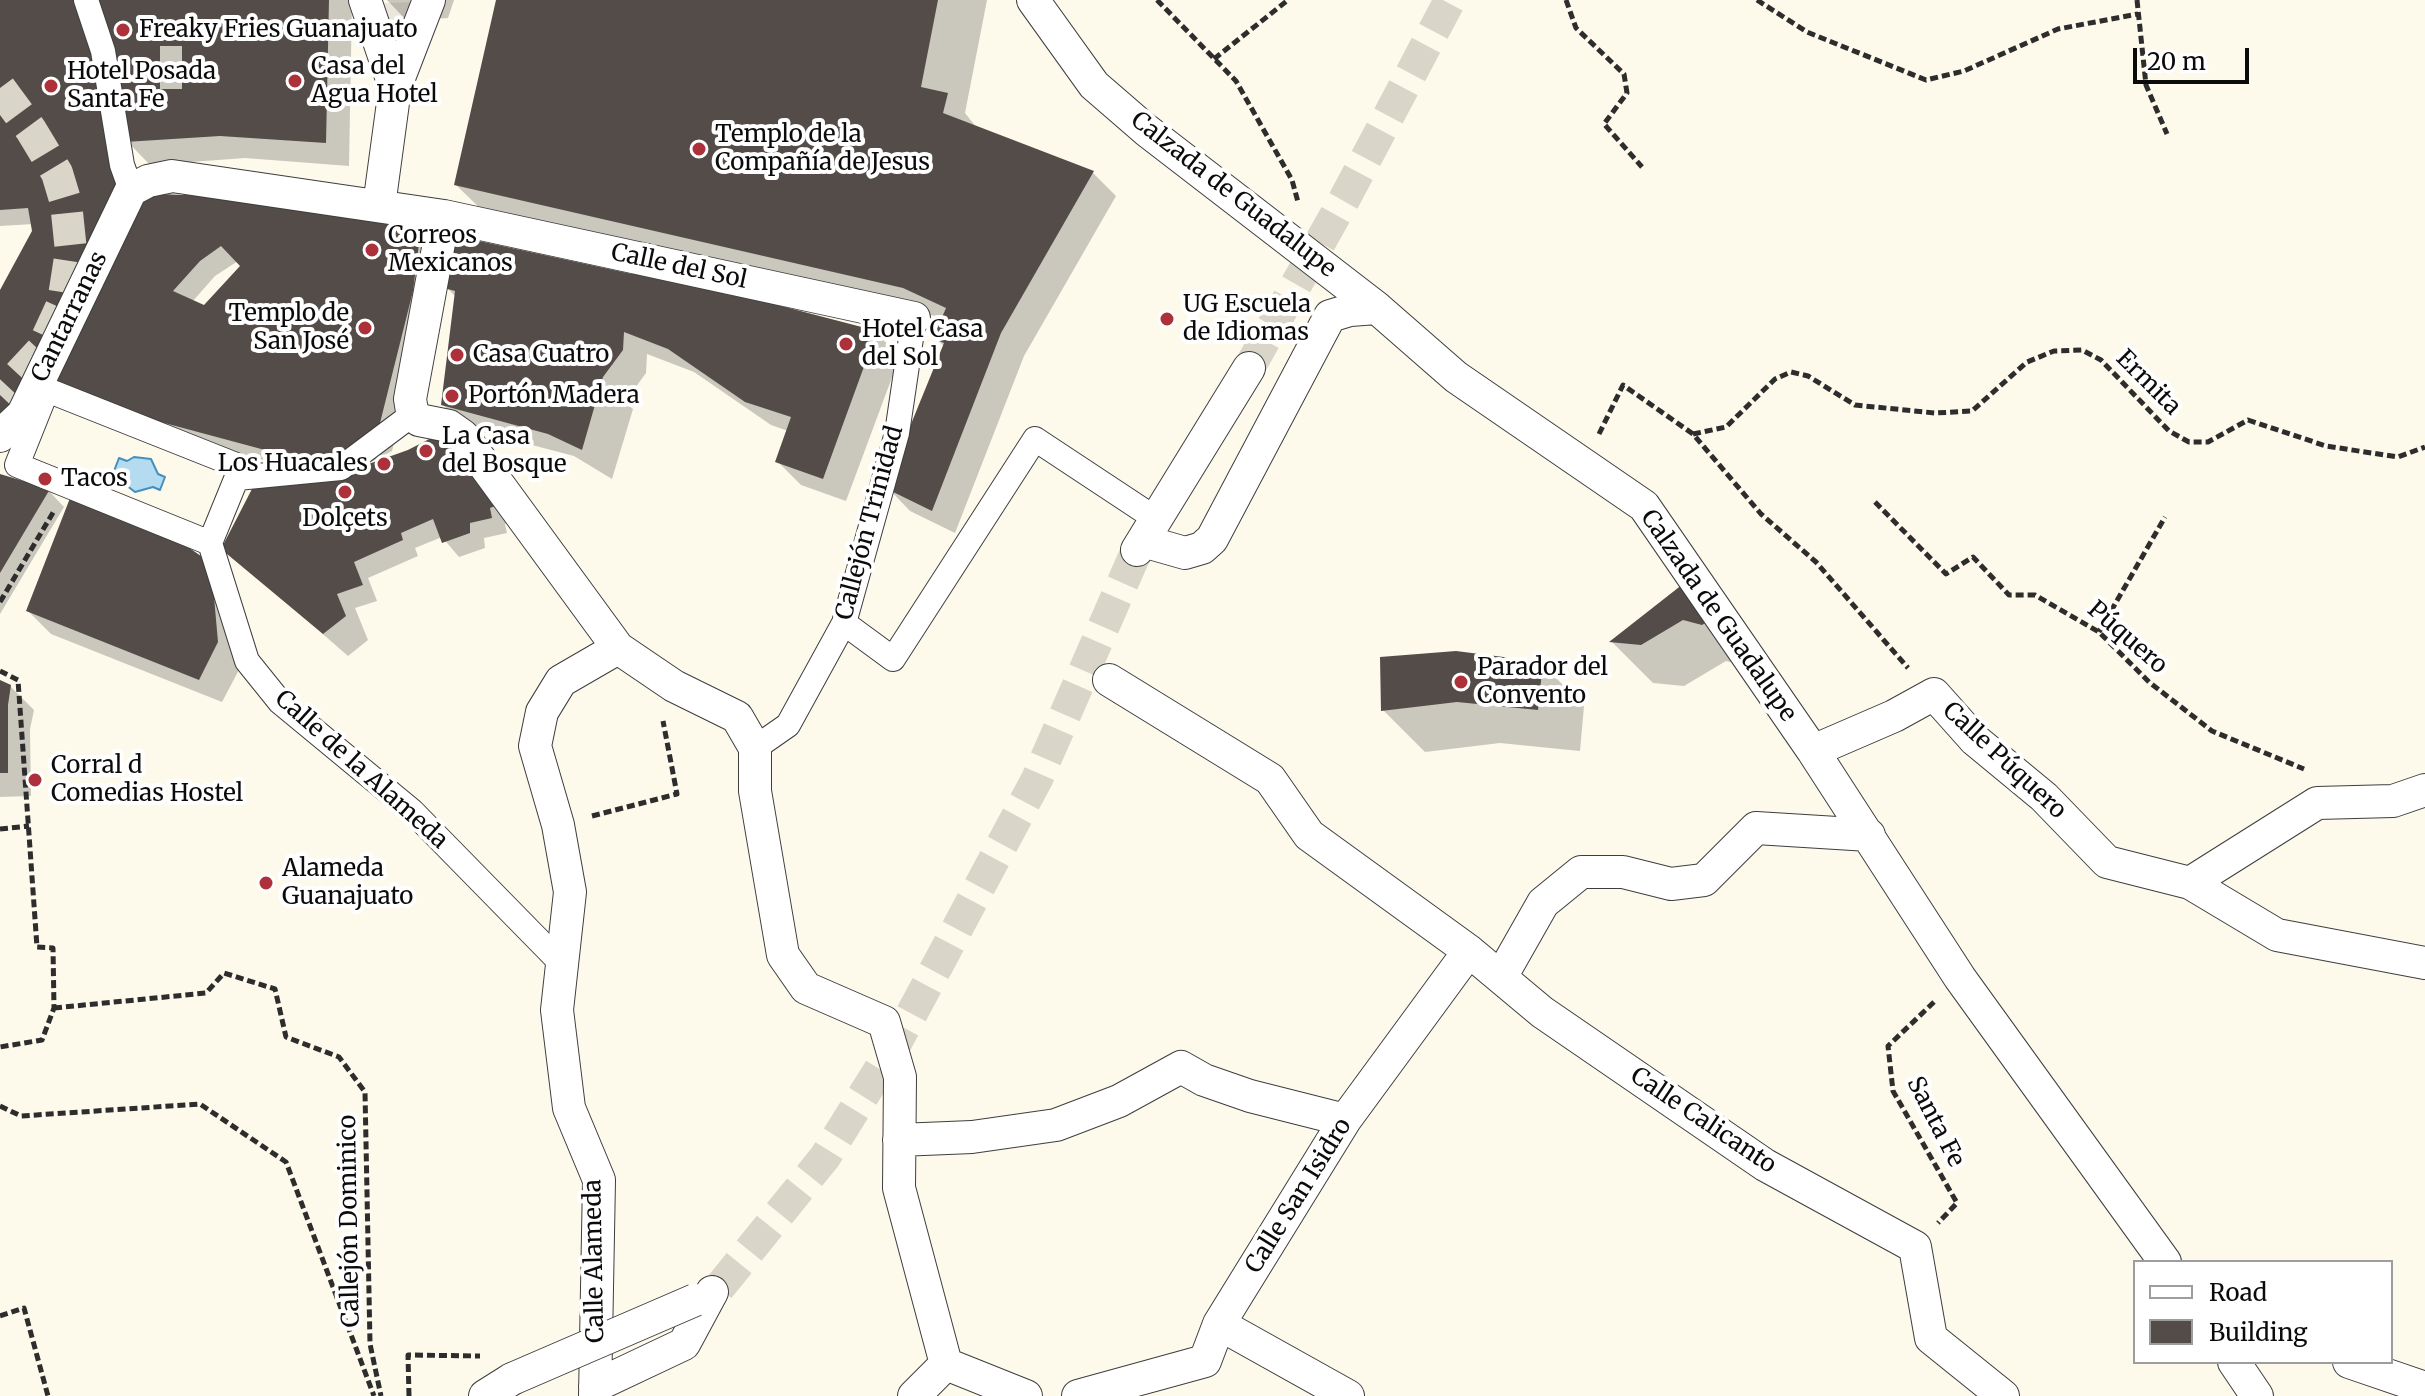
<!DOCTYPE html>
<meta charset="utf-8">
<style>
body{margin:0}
#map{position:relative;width:2425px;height:1396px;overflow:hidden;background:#fdf9eb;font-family:Merriweather,serif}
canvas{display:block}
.legend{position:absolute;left:2133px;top:1260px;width:260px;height:104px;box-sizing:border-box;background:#fff;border:2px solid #9d9d9d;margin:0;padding:10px 14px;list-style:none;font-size:24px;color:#0b0b0b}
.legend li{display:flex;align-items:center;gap:16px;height:40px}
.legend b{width:40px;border:2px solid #9d9d9d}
.scale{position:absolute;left:2133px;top:48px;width:116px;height:36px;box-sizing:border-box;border:4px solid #0b0b0b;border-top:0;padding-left:10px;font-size:24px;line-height:28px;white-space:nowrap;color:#0b0b0b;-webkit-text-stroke:6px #fff;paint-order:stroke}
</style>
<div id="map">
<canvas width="2425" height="1396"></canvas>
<ul class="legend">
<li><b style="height:10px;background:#fff"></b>Road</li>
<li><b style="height:22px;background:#534c49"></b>Building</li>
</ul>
<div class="scale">20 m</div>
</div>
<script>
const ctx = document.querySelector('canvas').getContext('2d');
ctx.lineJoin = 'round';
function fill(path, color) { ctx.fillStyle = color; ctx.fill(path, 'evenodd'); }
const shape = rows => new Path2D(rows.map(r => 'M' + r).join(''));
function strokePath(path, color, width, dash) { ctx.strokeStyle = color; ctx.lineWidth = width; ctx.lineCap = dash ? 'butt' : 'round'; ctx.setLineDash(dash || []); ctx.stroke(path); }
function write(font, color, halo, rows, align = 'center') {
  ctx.font = font + ' Merriweather,serif'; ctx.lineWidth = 8; ctx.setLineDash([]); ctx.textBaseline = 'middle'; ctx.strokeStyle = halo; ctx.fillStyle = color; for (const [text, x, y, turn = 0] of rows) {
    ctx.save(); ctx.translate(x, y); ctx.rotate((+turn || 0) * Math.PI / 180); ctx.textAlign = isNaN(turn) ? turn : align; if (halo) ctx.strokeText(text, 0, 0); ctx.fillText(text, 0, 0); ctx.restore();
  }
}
fill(shape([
 [421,2,395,74,384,3]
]), '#ebe7dc');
const water = shape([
 [134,457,151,459,158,474,165,477,160,490,153,487,135,492,126,485,122,474,114,471,119,458,127,461,134,457]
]);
fill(water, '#b5dbf0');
strokePath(water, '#4390bf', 2);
fill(shape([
 [0,0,352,0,349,166,245,158,150,165,127,141,130,190,420,230,436,246,428,308,392,451,365,465,376,464,437,437,514,520,505,524,507,533,484,538,485,548,459,557,442,537,415,548,418,556,368,578,377,601,355,608,368,640,348,656,224,548,294,487,338,475,308,472,189,440,66,395,0,292,34,231,33,224,0,226],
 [238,261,243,266,205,307,192,302,215,276],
 [387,0,454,0,448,18,407,21],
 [498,0,987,0,965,113,977,128,1093,173,1116,196,1024,356,955,533,910,511,887,487,945,347,935,338,944,318,487,215,456,185],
 [447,288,876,333,900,356,846,501,801,485,777,461,788,431,771,425,694,372,647,354,646,373,625,402,633,409,612,479,574,456,467,428,443,405,457,298],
 [0,475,49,491,64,507,0,614],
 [1683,587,1745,666,1726,661,1684,686,1653,683,1612,642],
 [234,589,241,666,222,702,51,634,28,611],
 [1542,664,1584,706,1580,751,1500,743,1425,752,1383,710],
 [0,682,10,686,34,710,30,729,31,796,0,797]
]), '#0003');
fill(shape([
 [0,0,78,0,97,56,118,195,48,337,0,422,0,290,32,231,28,208,0,210],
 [99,0,329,0,326,143,220,136,125,142],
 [160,46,182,46,182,89,160,89],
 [496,0,938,0,921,87,948,93,943,113,1094,171,1001,333,932,511,885,488,944,343,933,338,946,308,903,288,454,185],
 [159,194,212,196,421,228,413,291,377,435,330,460,291,457,64,396,51,380,143,199],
 [221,246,240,266,204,305,173,291,200,261],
 [456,236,632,274,632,267,877,331,823,479,775,462,791,417,745,402,668,349,624,332,623,350,603,377,582,450,548,434,441,405,455,291,444,288],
 [437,435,473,463,500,504,490,508,492,518,470,523,470,533,442,543,433,519,401,533,403,540,354,562,363,585,337,594,346,616,323,634,221,549,253,487,294,485,329,478,408,450],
 [0,474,50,489,0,573],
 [72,493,162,529,211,563,218,642,199,680,26,611],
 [1683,584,1710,620,1702,625,1683,620,1641,645,1609,642],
 [1456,651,1543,662,1538,710,1457,702,1381,711,1380,657],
 [0,680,11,685,8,705,8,773,0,773]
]), '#534c49');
strokePath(shape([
 [0,88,31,130,57,173,66,203,71,251,63,303,41,351,0,395],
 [1249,368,1345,198,1450,0],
 [719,1288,825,1157,896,1043,1037,779,1137,550]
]), '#d9d5c9', 32, [32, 16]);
const pedestrian = shape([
 [86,0,103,51,122,165,131,190],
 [47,390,241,467,210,543,17,465,47,390],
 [237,478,341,468,413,414],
 [210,543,247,661,280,702,412,811,563,965],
 [844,623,893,659,1035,439,1156,519],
 [755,748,788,725,844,623,897,433,914,318]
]);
const minor = shape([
 [365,0,395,88],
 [1033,0,1094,85,1146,130,1377,308,1456,377,1644,506,1813,751,1960,978,2165,1262],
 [379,206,395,88,429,0],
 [444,216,410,399,412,411,419,420,449,426,463,436,618,648,674,686,737,717,755,748,755,791,783,955,806,988,884,1022,900,1077,899,1188,946,1364,1026,1396],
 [0,436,23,414,131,190,148,181,172,176,444,216,914,318],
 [1143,541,1185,553,1202,548,1212,539,1330,316,1350,310,1377,308],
 [1137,550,1249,368],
 [1109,680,1270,779,1309,835,1469,951,1542,1012,1765,1165,1915,1247,1931,1338,2003,1396],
 [1813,751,1894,716,1934,694,1975,740,2044,797,2107,862,2190,883,2277,935,2425,963],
 [2190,883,2317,803,2393,801,2425,790],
 [1501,977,1543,903,1581,872,1623,872,1671,884,1704,880,1756,828,1869,835],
 [899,1140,972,1137,1056,1125,1119,1101,1181,1067,1204,1080,1250,1096,1345,1120],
 [1219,1324,1348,1396],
 [2234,1362,2257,1396],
 [2349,1362,2425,1388],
 [595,1386,684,1344,712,1292],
 [485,1396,512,1379],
 [595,1396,599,1180,569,1108,557,1010,570,892,558,825,535,746,542,712,561,681,618,648],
 [914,1396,946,1364],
 [1078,1396,1205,1361,1219,1324,1345,1120,1469,951]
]);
strokePath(pedestrian, '#3e3e3e', 26);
strokePath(minor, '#3e3e3e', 34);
strokePath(shape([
 [1157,0,1236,81,1292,180,1298,202],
 [1566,0,1576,28,1624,74,1627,93,1604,124,1642,167],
 [1757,0,1807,32,1926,80,1964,71,2058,29,2138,14],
 [2137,0,2146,85,2167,134],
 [1214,59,1288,0],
 [1599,434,1623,385,1693,434,1761,514,1816,562,1908,668],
 [1693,434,1726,427,1775,379,1791,372,1808,376,1855,405,1935,413,1972,411,2027,362,2054,351,2082,350,2101,360,2169,431,2189,442,2208,442,2248,420,2326,446,2398,457,2425,447],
 [1875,502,1946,574,1973,557,2009,595,2035,595,2099,632,2149,682,2212,731,2304,769],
 [0,602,54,511],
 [2099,632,2165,517],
 [0,671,18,680,37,947,53,948,54,1008,42,1040,0,1047],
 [592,816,677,794,663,721],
 [0,829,29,826],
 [1934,1002,1888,1046,1893,1091,1957,1203,1938,1223],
 [54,1008,206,993,224,973,275,989,286,1037,339,1057,365,1092,370,1344,381,1396],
 [0,1106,21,1116,200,1104,286,1162,374,1396],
 [0,1316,24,1308,48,1396],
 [409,1396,408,1355,480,1356]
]), '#2d2d2d', 5, [8, 4]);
strokePath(pedestrian, '#fff', 24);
strokePath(minor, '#fff', 32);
const minorBridge = shape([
 [512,1379,695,1300]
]);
strokePath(minorBridge, '#3e3e3e', 34, []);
strokePath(minorBridge, '#fff', 32);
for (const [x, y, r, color] of [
 [123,30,8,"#ad313a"],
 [295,81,8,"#ad313a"],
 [51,86,8,"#ad313a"],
 [699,149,8,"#ad313a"],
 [372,250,8,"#ad313a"],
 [1167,319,8,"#ad313a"],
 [365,328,8,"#ad313a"],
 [846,344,8,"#ad313a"],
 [457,355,8,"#ad313a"],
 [452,396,8,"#ad313a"],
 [426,451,8,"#ad313a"],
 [384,464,8,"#ad313a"],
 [45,479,8,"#ad313a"],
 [345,492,8,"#ad313a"],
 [1461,682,8,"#ad313a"],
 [35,780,8,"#ad313a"],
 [266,883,8,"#ad313a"]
]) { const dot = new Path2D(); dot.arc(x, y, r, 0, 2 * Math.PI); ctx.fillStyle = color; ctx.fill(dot); strokePath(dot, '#fff', 3); }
write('24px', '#0b0b0b', '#fff', [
 ["Freaky Fries Guanajuato",139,30],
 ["Casa del",311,67],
 ["Agua Hotel",311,95],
 ["Hotel Posada",67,72],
 ["Santa Fe",67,100],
 ["Templo de la",715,135],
 ["Compañía de Jesus",715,163],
 ["Correos",388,236],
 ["Mexicanos",388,264],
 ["UG Escuela",1183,305],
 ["de Idiomas",1183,333],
 ["Templo de",349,314,"right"],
 ["San José",349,342,"right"],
 ["Hotel Casa",862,330],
 ["del Sol",862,358],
 ["Casa Cuatro",473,355],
 ["Portón Madera",468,396],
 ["La Casa",442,437],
 ["del Bosque",442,465],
 ["Los Huacales",368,464,"right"],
 ["Tacos",61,479],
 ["Dolçets",345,519,"center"],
 ["Parador del",1477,668],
 ["Convento",1477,696],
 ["Corral d",51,766],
 ["Comedias Hostel",51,794],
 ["Alameda",282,869],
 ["Guanajuato",282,897]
], 'left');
write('24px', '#0b0b0b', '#fff', [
 ["Calzada de Guadalupe",1233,195,38],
 ["Calle del Sol",679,267,12],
 ["Cantarranas",70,317,-64],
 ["Ermita",2148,383,45],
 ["Callejón Trinidad",870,523,-75],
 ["Calzada de Guadalupe",1718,616,55],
 ["Púquero",2127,638,41],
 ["Calle Púquero",2004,761,43],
 ["Calle de la Alameda",361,770,42],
 ["Calle Calicanto",1703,1121,34],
 ["Santa Fe",1935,1122,63],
 ["Calle San Isidro",1299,1196,-58],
 ["Callejón Dominico",350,1221,-91],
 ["Calle Alameda",595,1261,-91]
]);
</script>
